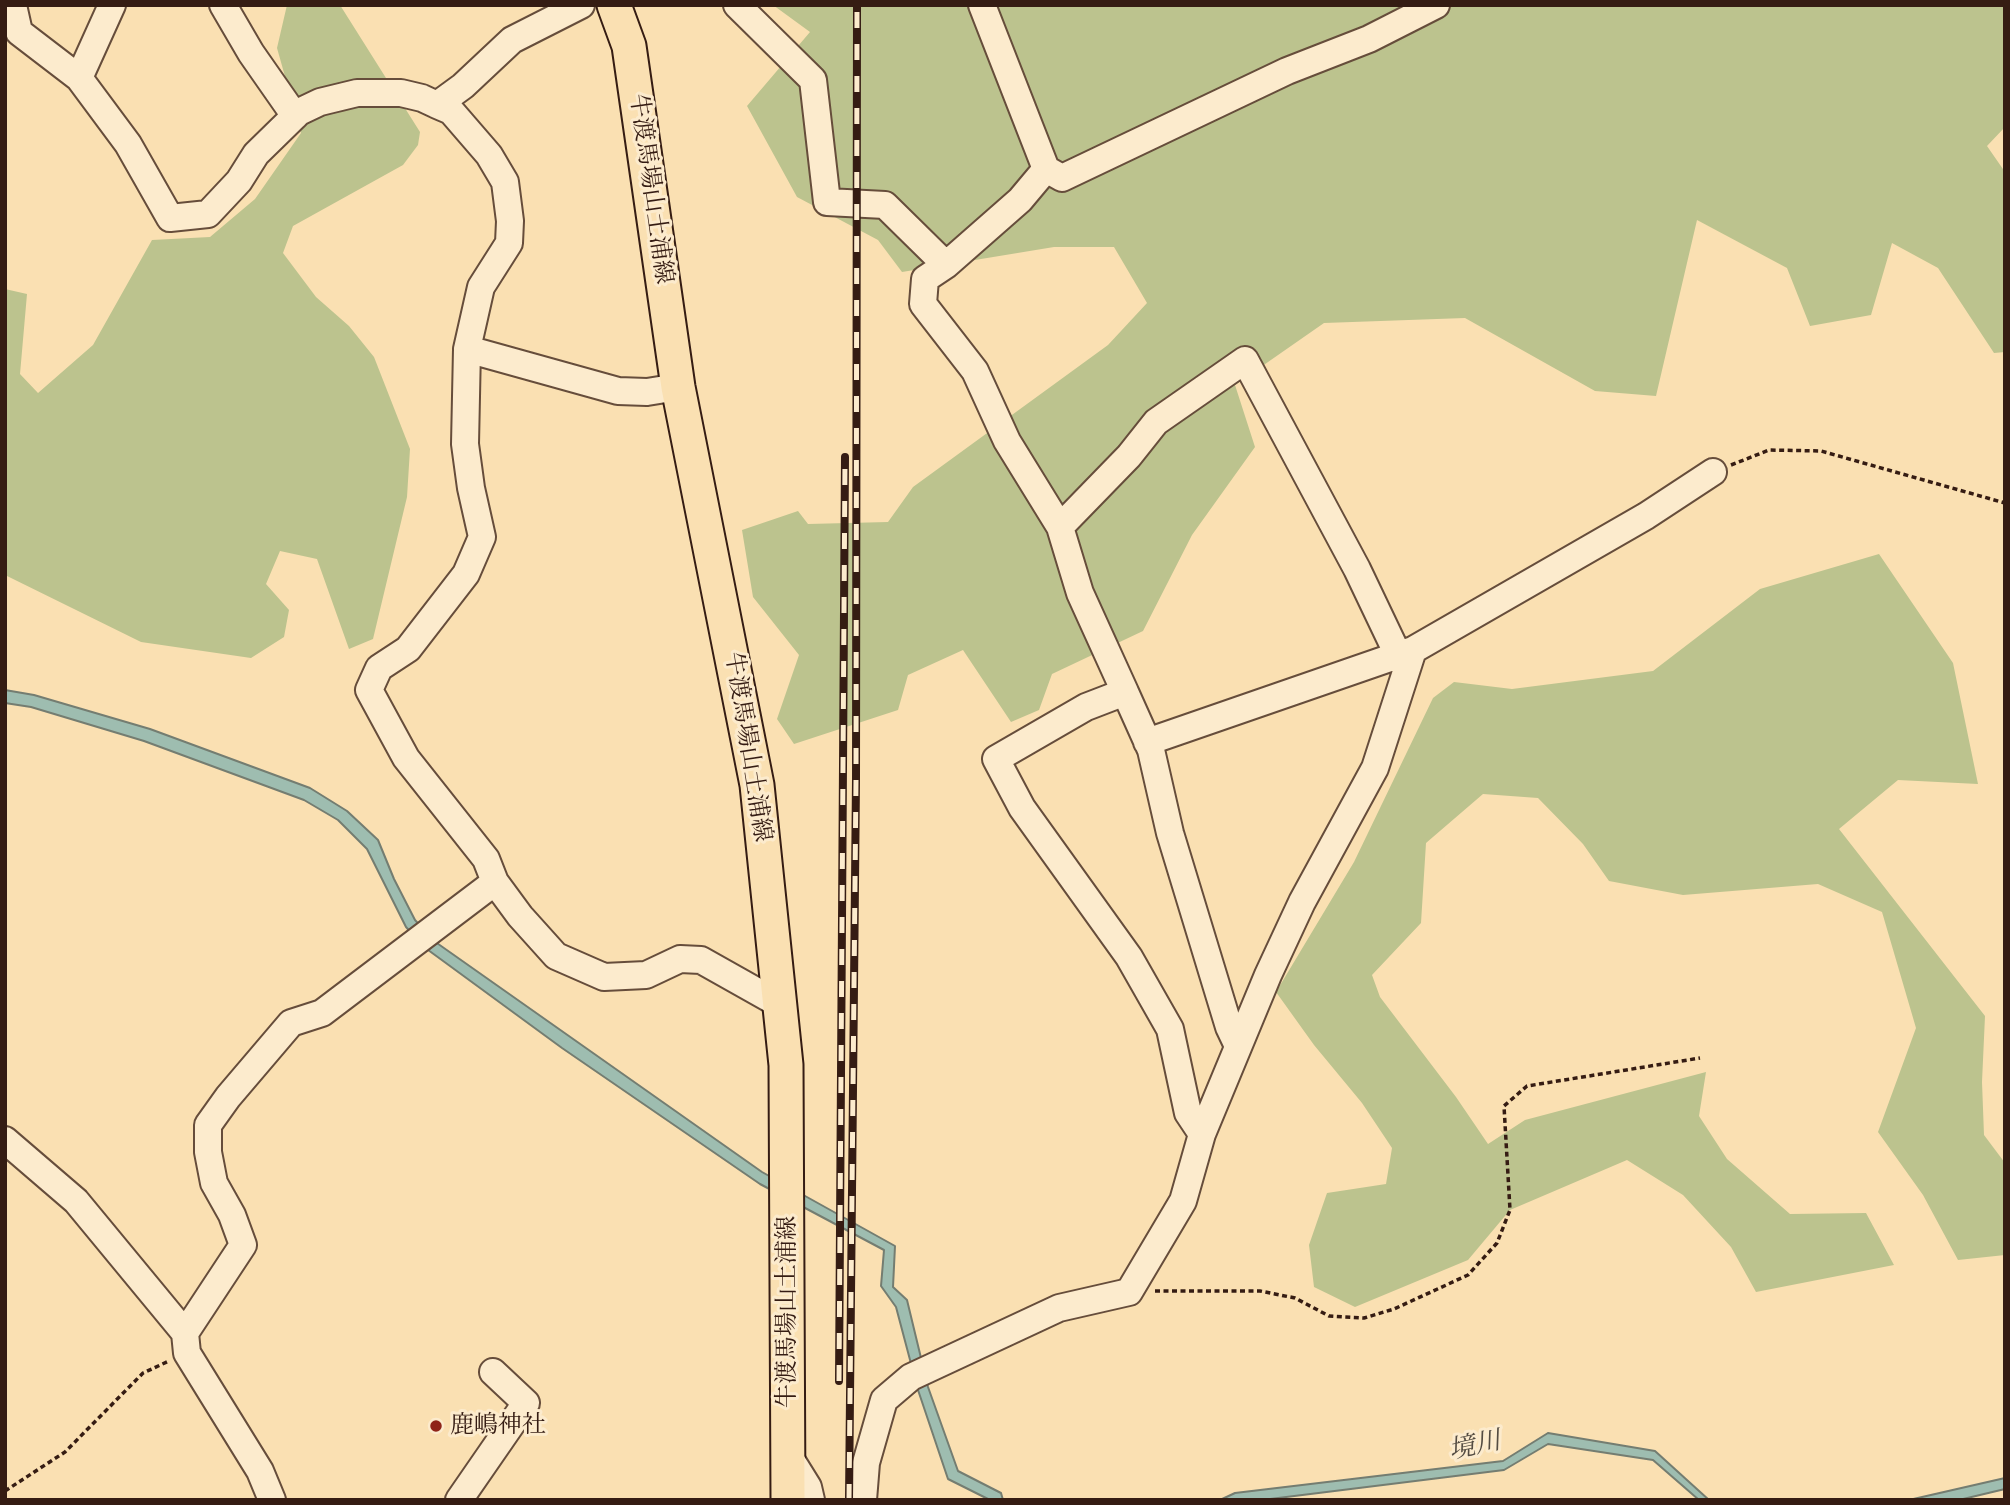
<!DOCTYPE html>
<meta charset="utf-8">
<style>
body{margin:0}
#map{position:relative;width:2010px;height:1505px;overflow:hidden;background:#fae0b2;font-family:"Libre Bodoni",serif}
canvas{display:block}
.frame{position:absolute;inset:0;border:7px solid #351c13;pointer-events:none}
</style>
<div id="map">
<canvas width="2010" height="1505"></canvas>
<div class="frame"></div>
</div>
<script>
const ctx = document.querySelector('canvas').getContext('2d');
ctx.lineJoin = 'round';
function fill(path, color) { ctx.fillStyle = color; ctx.fill(path, 'evenodd'); }
const shape = rows => new Path2D(rows.map(r => 'M' + r).join(''));
function strokePath(path, color, width, dash) { ctx.strokeStyle = color; ctx.lineWidth = width; ctx.lineCap = dash ? 'butt' : 'round'; ctx.setLineDash(dash || []); ctx.stroke(path); }
function write(font, color, halo, rows, align = 'center') {
  ctx.font = font + ' "Libre Bodoni","Noto Serif JP",serif'; ctx.lineWidth = 6; ctx.setLineDash([]); ctx.textBaseline = 'middle'; ctx.strokeStyle = halo; ctx.fillStyle = color; for (const [text, x, y, turn = 0] of rows) {
    ctx.save(); ctx.translate(x, y); ctx.rotate((+turn || 0) * Math.PI / 180); ctx.textAlign = isNaN(turn) ? turn : align; if (halo) ctx.strokeText(text, 0, 0); ctx.fillText(text, 0, 0); ctx.restore();
  }
}
fill(shape([
 [287,5,340,5,420,132,418,145,403,165,293,226,283,253,316,297,349,326,374,357,410,449,407,497,373,639,349,649,317,559,280,551,266,584,289,610,284,637,251,658,141,642,5,575,5,289,27,294,20,374,38,393,93,345,152,240,210,237,255,199,301,133,277,48],
 [773,5,2005,5,2005,127,1987,146,2005,172,2005,352,1994,353,1938,268,1892,243,1871,315,1810,326,1787,268,1697,220,1656,396,1595,391,1465,318,1324,323,1235,385,1255,447,1192,535,1143,631,1052,674,1039,710,1011,722,963,650,908,675,898,710,794,744,777,719,799,655,753,597,742,530,798,511,808,524,888,522,913,487,1108,345,1147,303,1114,247,1054,247,902,272,878,240,797,197,747,106,810,32],
 [1879,554,1953,663,1978,784,1898,780,1839,829,1985,1016,1982,1082,1984,1135,2005,1163,2005,1255,1958,1260,1923,1195,1878,1132,1916,1028,1882,912,1818,884,1683,895,1609,881,1583,844,1538,798,1483,794,1426,843,1421,923,1372,975,1380,997,1456,1097,1488,1144,1525,1120,1706,1072,1699,1116,1727,1159,1790,1214,1866,1213,1894,1265,1756,1292,1731,1247,1683,1195,1627,1160,1510,1210,1468,1260,1355,1307,1314,1287,1309,1245,1327,1193,1386,1184,1392,1148,1362,1103,1314,1045,1276,992,1354,862,1433,698,1454,682,1512,689,1653,671,1760,589]
]), '#bcc38e');
const water = shape([
 [5,690,34,695,150,729,310,788,347,811,378,840,394,879,415,920,434,941,762,1172,895,1246,893,1287,907,1300,928,1387,958,1471,1001,1493,1003,1500,990,1500,948,1479,918,1390,896,1307,881,1286,884,1250,760,1184,562,1048,424,947,406,927,367,849,338,820,304,800,144,741,31,707,5,703,5,690],
 [1548,1433,1655,1451,1709,1500,1699,1500,1653,1460,1548,1444,1504,1470,1262,1500,1220,1500,1235,1493,1503,1461,1548,1433],
 [2005,1478,2005,1489,1959,1500,1909,1500,2005,1478]
]);
fill(water, '#9ebdb0');
strokePath(water, '#747d71', 2);
const minor = shape([
 [13,5,19,32,79,78,128,144,170,218,208,214,239,181,256,154,299,112,320,102,357,93,401,93,422,98,437,105,451,111,489,155,505,182,510,221,509,243,481,287,467,349,465,444,471,488,482,537,466,574,408,649,379,668,369,690,406,758,486,859,495,882,520,916,556,956,604,977,646,975,680,959,701,960,781,1005],
 [223,5,251,53,295,116],
 [737,5,813,80,827,202,885,205,946,265],
 [982,5,1046,169,1062,178,1287,71,1369,39,1436,5],
 [79,78,112,5],
 [437,105,463,86,512,40,581,5],
 [1046,169,1020,200,946,265,925,279,923,304,975,371,1007,441,1060,527,1080,593,1125,692],
 [467,349,618,391,647,392,678,387],
 [1060,527,1129,456,1156,422,1245,360,1357,569,1398,655],
 [1147,742,1413,650],
 [1202,1134,1188,1113,1170,1029,1129,957,1022,808,996,759,1086,707,1125,692,1151,750,1170,833,1229,1027,1238,1046],
 [5,1140,76,1201,185,1333,187,1353,260,1471,272,1500],
 [185,1333,243,1245,232,1215,214,1183,208,1152,208,1125,228,1097,291,1023,322,1013,495,882],
 [790,1458,808,1487,811,1500],
 [459,1500,526,1403,493,1372],
 [863,1500,866,1463,884,1400,911,1377,1059,1308,1129,1292,1183,1201,1202,1134,1268,975,1302,902,1375,768,1413,650,1646,516,1713,472]
]);
const major = shape([
 [614,5,629,46,678,387,757,785,786,1065,788,1500]
]);
strokePath(minor, '#664d3b', 30);
strokePath(major, '#351c13', 37);
strokePath(shape([
 [1731,465,1769,450,1821,451,2005,503],
 [1155,1291,1260,1291,1295,1298,1329,1316,1364,1318,1394,1309,1468,1275,1497,1243,1510,1210,1504,1106,1527,1086,1700,1058],
 [5,1491,65,1452,143,1373,169,1361]
]), '#351c13', 3.5, [5, 3.5]);
strokePath(minor, '#fcebcd', 26);
strokePath(major, '#fae0b2', 33);
const rail = shape([
 [839,1381,845,457],
 [849,1500,856,780,857,5]
]);
strokePath(rail, '#351c13', 8);
strokePath(rail, '#fcebcd', 5, [16]);
for (const [x, y, r, color] of [
 [436,1426,7,"#8f2418"]
]) { const dot = new Path2D(); dot.arc(x, y, r, 0, 2 * Math.PI); ctx.fillStyle = color; ctx.fill(dot); strokePath(dot, '#fcebcd', 2.5); }
write('24px', '#351c13', '#fcebcd', [
 ["牛渡馬場山土浦線",650,189,82],
 ["牛渡馬場山土浦線",747,747,81],
 ["牛渡馬場山土浦線",788,1312,-90]
]);
write('24px', '#351c13', '#fcebcd', [
 ["鹿嶋神社",450,1426]
], 'left');
write('italic 26px', '#544c42', '#fcebcd', [
 ["境川",1475,1447,-12]
]);
</script>
